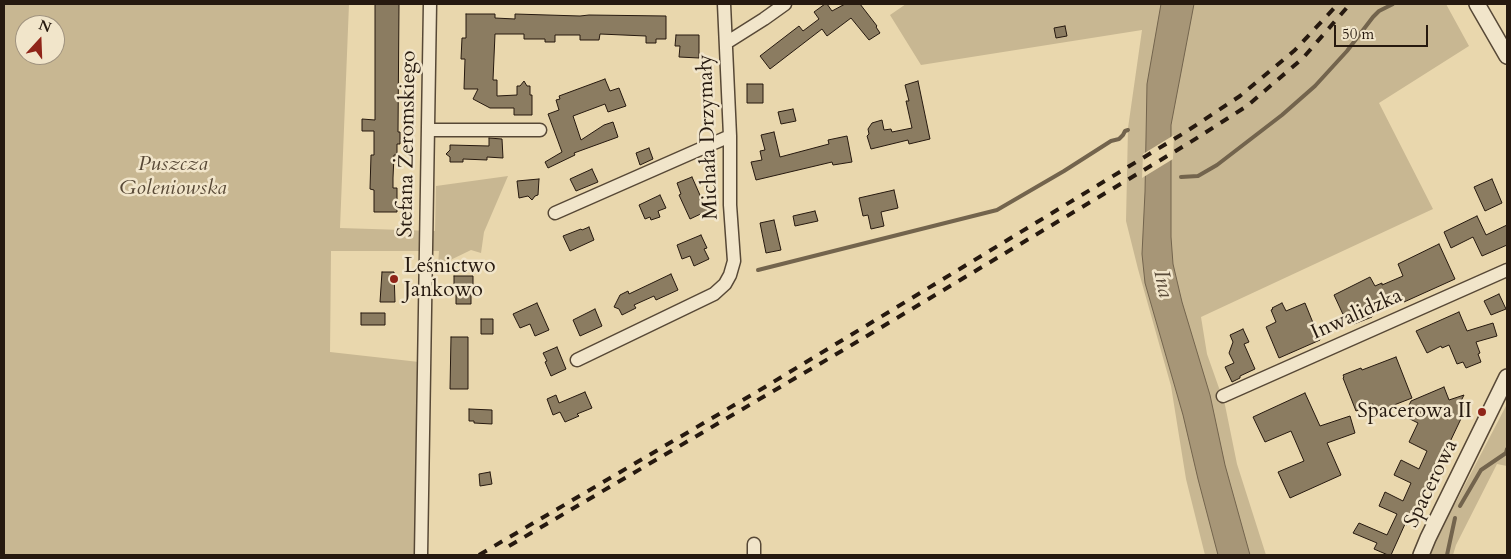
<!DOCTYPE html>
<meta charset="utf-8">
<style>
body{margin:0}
#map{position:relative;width:1511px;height:559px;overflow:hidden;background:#e9d7ad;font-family:Cardo,serif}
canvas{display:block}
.frame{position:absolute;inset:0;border:5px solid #26190f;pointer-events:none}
.north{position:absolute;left:15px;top:15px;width:50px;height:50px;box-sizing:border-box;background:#f1e5ca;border:1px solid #a0937f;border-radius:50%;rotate:20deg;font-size:14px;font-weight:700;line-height:20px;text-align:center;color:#26190f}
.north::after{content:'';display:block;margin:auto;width:18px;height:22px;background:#8f2418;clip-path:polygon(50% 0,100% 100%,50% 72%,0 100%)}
.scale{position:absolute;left:1334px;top:25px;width:94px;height:22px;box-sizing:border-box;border:2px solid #26190f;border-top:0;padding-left:6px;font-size:15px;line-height:18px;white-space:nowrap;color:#26190f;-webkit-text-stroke:4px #f1e5ca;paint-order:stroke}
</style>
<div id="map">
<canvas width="1511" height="559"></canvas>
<div class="frame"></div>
<div class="north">N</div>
<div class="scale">50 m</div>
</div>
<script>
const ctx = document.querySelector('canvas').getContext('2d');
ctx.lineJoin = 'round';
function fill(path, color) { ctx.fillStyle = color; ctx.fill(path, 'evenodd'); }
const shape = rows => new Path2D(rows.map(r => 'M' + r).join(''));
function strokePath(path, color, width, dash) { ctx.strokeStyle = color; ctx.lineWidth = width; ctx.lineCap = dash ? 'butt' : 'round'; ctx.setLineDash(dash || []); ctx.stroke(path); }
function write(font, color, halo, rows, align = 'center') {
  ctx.font = font + ' Cardo,serif'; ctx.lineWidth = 5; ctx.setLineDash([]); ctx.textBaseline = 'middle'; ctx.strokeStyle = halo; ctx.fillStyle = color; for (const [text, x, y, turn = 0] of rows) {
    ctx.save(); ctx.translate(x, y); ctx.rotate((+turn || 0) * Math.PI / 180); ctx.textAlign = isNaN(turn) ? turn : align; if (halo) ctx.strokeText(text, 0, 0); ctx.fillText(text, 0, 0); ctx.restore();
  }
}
fill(shape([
 [4,4,349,4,340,228,435,231,436,186,508,176,484,232,481,253,471,250,438,266,439,251,331,251,330,352,428,363,419,555,4,555],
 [25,25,55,25,55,55,25,55],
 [906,4,1446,4,1469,46,1379,103,1433,209,1201,317,1207,354,1225,405,1237,464,1266,555,1205,555,1186,479,1171,386,1138,269,1126,221,1128,128,1142,30,921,65,890,15],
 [1507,404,1507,466,1497,464,1456,545,1453,555,1428,555,1448,513,1456,502]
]), '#c8b792');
const water = shape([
 [1161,4,1194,4,1171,125,1171,237,1173,264,1182,302,1210,395,1225,465,1250,555,1218,555,1198,479,1183,415,1145,283,1142,254,1145,192,1147,84,1161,4]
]);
fill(water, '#a79677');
strokePath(water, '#73644d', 1);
fill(shape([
 [1174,135,1173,159,1142,178,1143,154]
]), '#e9d7ad');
strokePath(shape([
 [1181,177,1198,176,1217,165,1282,115,1315,86,1347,51,1373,17,1379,11,1393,4],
 [758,270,997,210,1064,171,1111,141,1119,139,1123,135,1125,131,1128,130],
 [1460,506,1481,470,1506,453,1507,449],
 [1447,555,1455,518]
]), '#73644d', 4);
const building = shape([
 [375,4,399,4,398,132,400,132,400,144,397,144,397,155,394,155,393,178,393,188,397,188,397,212,374,212,374,190,370,189,371,155,374,155,374,131,362,131,362,119,375,120,375,4],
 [825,4,827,4,832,11,845,4,860,4,877,26,876,27,880,33,869,40,851,18,827,36,822,29,770,69,760,56,799,26,803,31,819,19,814,12,825,4],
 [466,14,495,14,495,18,515,19,515,14,580,16,589,15,666,16,666,39,656,39,656,43,646,43,646,36,600,34,599,40,580,40,580,35,555,35,555,42,545,42,545,39,524,39,524,34,495,34,493,80,497,80,497,96,517,95,517,86,520,86,524,81,527,86,530,86,530,95,532,95,532,115,514,115,514,108,490,108,473,99,478,89,464,89,465,59,461,59,462,38,466,38,466,14],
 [1065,26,1067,36,1056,38,1054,28,1065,26],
 [676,35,699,35,699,58,679,57,680,46,675,46,676,35],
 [605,79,610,91,619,88,626,106,608,112,605,104,573,116,581,140,604,125,613,122,618,137,574,153,575,155,548,168,545,162,562,152,548,114,559,110,556,100,560,99,559,96,605,79],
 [918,81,930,139,909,144,908,140,871,149,867,136,869,134,868,129,872,123,882,120,884,130,891,129,892,132,912,128,906,101,909,101,905,85,918,81],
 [747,84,763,84,763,103,747,103,747,84],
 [793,109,796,121,781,124,778,112,793,109],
 [774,132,780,157,829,144,828,140,847,136,852,162,833,165,832,162,756,180,751,162,762,160,760,151,765,150,761,135,774,132],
 [489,138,502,139,503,158,487,157,487,160,463,159,463,162,450,162,450,157,446,154,450,150,450,145,489,146,489,138],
 [649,148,653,159,640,165,636,153,649,148],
 [592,169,598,182,576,191,570,179,592,169],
 [692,177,707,211,690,219,679,195,681,194,677,183,692,177],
 [539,179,538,195,535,196,532,200,528,196,519,198,517,181,539,179],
 [1492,179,1502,203,1485,211,1474,187,1492,179],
 [894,190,898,208,881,212,884,226,871,229,868,215,863,216,859,198,894,190],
 [660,195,666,208,658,211,660,217,651,220,650,217,645,219,639,205,660,195],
 [815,211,818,221,795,226,793,216,815,211],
 [1477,216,1486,235,1507,225,1507,245,1482,256,1473,237,1451,248,1444,232,1477,216],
 [774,220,781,250,766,253,760,223,774,220],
 [589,227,594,240,570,251,563,236,581,229,582,230,589,227],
 [701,235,707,248,704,249,709,259,694,266,690,256,682,259,677,245,701,235],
 [1439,244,1455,279,1404,302,1402,299,1370,313,1372,317,1354,324,1353,320,1347,323,1334,295,1370,277,1375,286,1382,283,1382,285,1403,276,1398,264,1439,244],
 [382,272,394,272,395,302,380,302,382,272],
 [671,274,678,290,656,300,654,296,634,305,636,308,622,315,619,309,614,307,620,295,628,291,629,294,671,274],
 [454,276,473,276,473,293,471,293,471,304,456,304,456,287,454,287,454,276],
 [1499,294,1506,309,1491,315,1484,301,1499,294],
 [537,303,549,330,535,336,530,324,520,328,513,314,537,303],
 [1282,303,1286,311,1305,303,1320,340,1279,358,1266,327,1276,322,1271,310,1273,309,1272,308,1282,303],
 [595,309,602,326,580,336,573,320,595,309],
 [1459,312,1467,331,1493,323,1497,336,1476,342,1480,353,1478,354,1481,362,1466,368,1463,362,1457,364,1449,345,1442,348,1441,346,1427,353,1416,331,1459,312],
 [361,313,385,313,385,325,361,325,361,313],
 [481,319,493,319,493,334,481,334,481,319],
 [1243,329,1249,342,1244,344,1255,369,1240,376,1240,378,1232,382,1225,367,1234,363,1229,353,1233,342,1230,335,1243,329],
 [451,337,468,337,468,389,450,389,451,337],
 [557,347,566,369,551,376,545,362,547,361,543,353,557,347],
 [1396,357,1412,398,1376,412,1373,404,1356,411,1343,378,1344,377,1343,375,1361,368,1362,370,1396,357],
 [1444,387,1449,400,1464,395,1460,403,1467,406,1412,522,1409,521,1407,525,1405,524,1391,555,1388,555,1374,549,1377,543,1353,533,1359,523,1387,535,1397,514,1379,506,1385,492,1403,501,1411,483,1394,475,1401,460,1419,469,1427,451,1409,442,1418,423,1404,416,1411,401,1444,387],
 [585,392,592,408,577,414,579,416,565,422,560,412,553,415,547,399,556,395,559,403,585,392],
 [1305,393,1320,426,1350,416,1355,433,1327,443,1341,475,1290,498,1278,472,1304,461,1291,431,1265,442,1253,417,1305,393],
 [469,409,492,410,492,424,474,423,474,421,469,421,469,409],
 [490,472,492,484,480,486,479,474,490,472]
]);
fill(building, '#8b7c61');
strokePath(building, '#26190f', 1);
const minor = shape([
 [726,43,764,19,785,4],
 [428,130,540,130],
 [555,213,730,136],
 [577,360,714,294,725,284,730,275,734,261,730,205,730,136,724,4],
 [1223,396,1507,270],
 [754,544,754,555],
 [421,555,430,4]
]);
const tertiary = shape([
 [1477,4,1507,56],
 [1421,555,1428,538,1507,377]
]);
strokePath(minor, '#574836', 15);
strokePath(tertiary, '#574836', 18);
strokePath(minor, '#f1e5ca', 12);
strokePath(tertiary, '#f1e5ca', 15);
strokePath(shape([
 [509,546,845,349,1189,143,1247,106,1303,58,1350,4],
 [479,555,765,387,1184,133,1240,96,1295,50,1338,4]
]), '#26190f', 4, [9, 9]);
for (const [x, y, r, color] of [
 [394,279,5,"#8f2418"],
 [1482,412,5,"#8f2418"]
]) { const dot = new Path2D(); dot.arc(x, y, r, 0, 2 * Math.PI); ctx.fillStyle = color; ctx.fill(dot); strokePath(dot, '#f1e5ca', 2); }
write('21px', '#26190f', '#f1e5ca', [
 ["Michała Drzymały",709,137,-92],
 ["Stefana Żeromskiego",408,144,-89],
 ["Inwalidzka",1357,315,-24],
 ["Spacerowa",1432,484,-64]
]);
write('italic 21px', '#574836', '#f1e5ca', [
 ["Puszcza",173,165],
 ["Goleniowska",173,189]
]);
write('21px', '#26190f', '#f1e5ca', [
 ["Leśnictwo",404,267],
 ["Jankowo",404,291],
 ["Spacerowa II",1472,412,"right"]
], 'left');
write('italic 22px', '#5a4b39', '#f1e5ca', [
 ["Ina",1162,284,78]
]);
</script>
